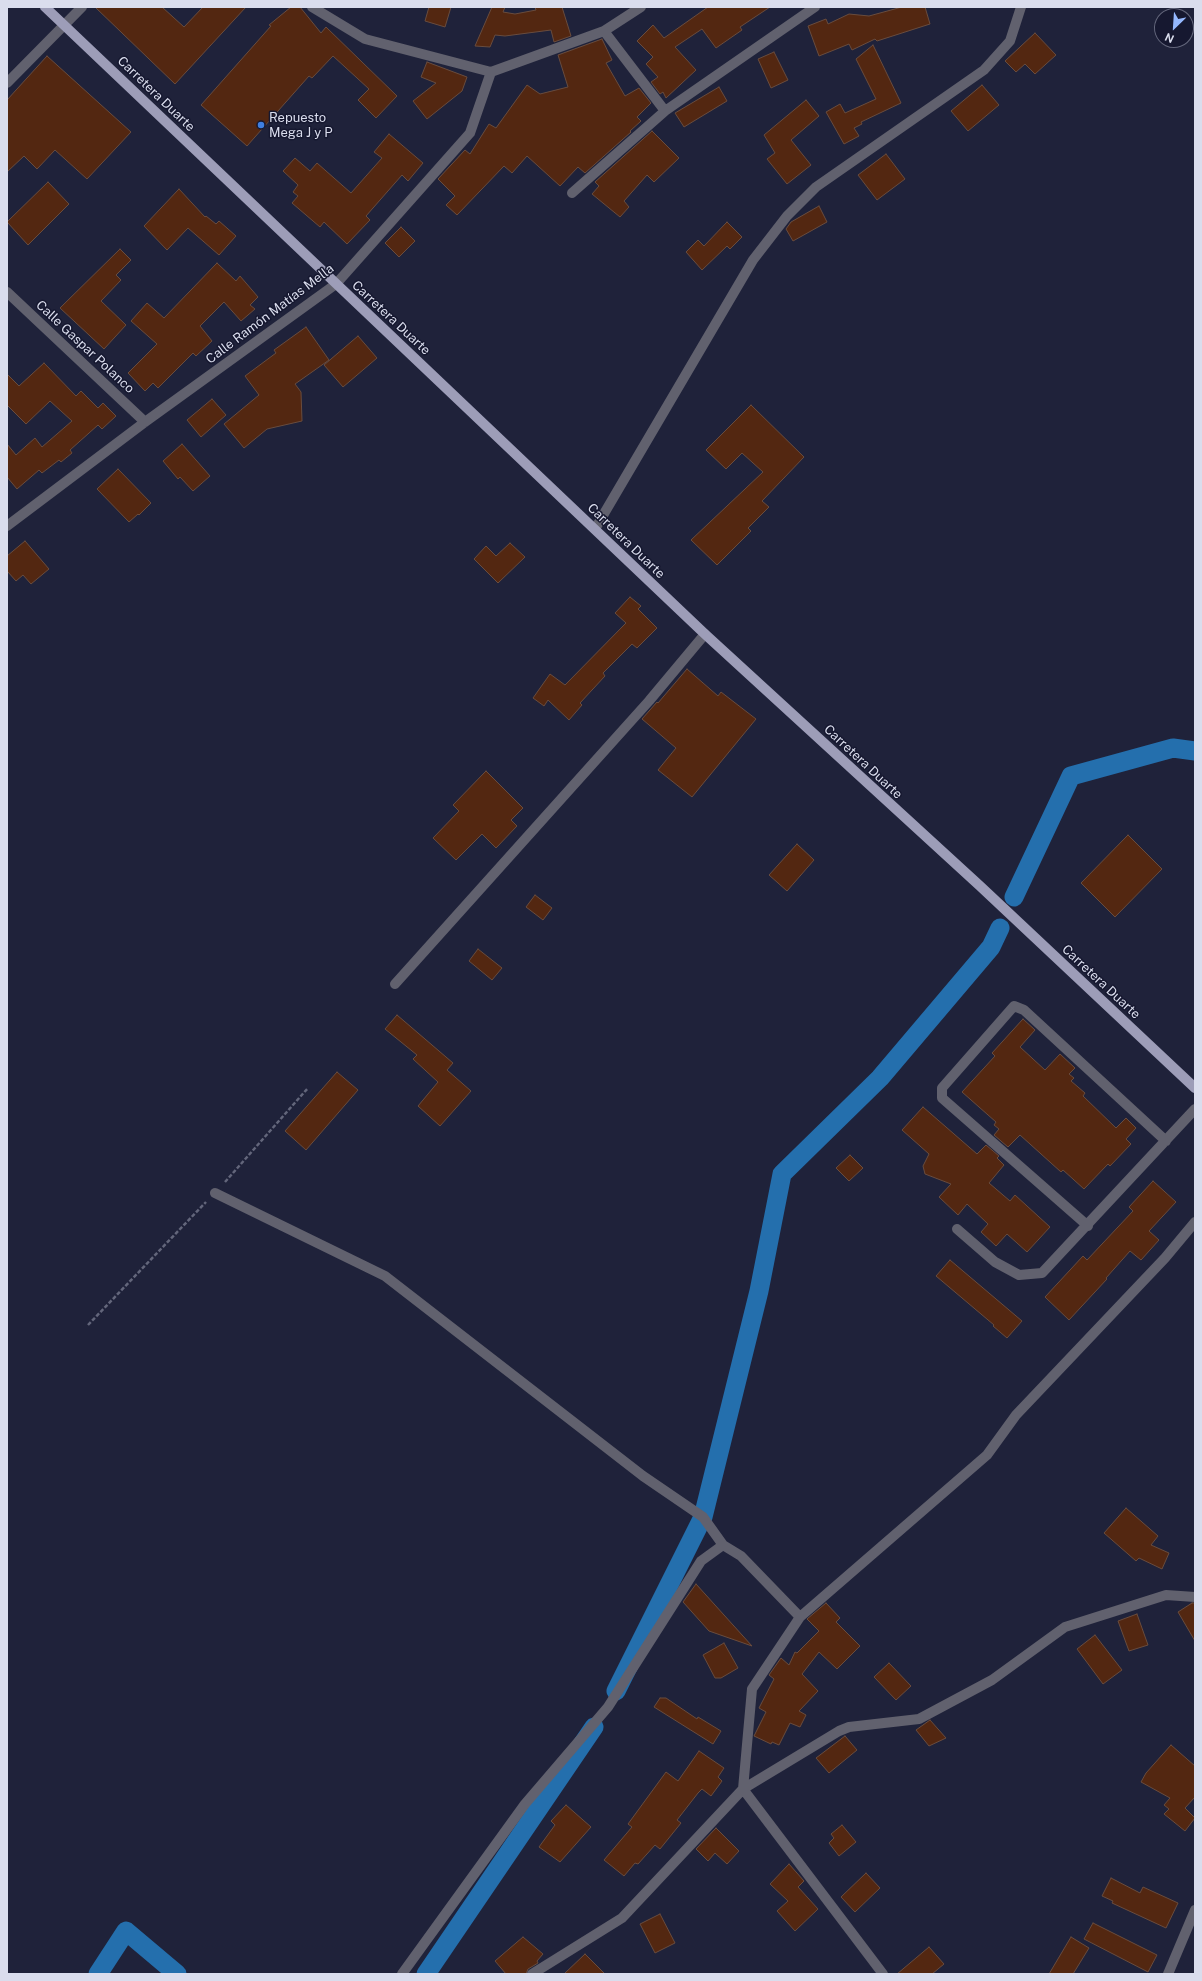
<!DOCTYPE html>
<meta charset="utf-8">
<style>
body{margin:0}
#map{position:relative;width:1202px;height:1981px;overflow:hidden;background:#1f223a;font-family:"Public Sans",sans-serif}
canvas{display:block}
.frame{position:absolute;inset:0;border:8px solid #dadded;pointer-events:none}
.north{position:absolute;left:1154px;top:8px;width:40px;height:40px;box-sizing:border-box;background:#161830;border:1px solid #64677c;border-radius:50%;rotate:205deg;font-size:11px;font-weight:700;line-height:16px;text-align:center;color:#dadded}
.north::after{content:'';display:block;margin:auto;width:14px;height:18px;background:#94b7fd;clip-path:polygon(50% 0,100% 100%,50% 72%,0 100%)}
</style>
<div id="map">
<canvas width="1202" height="1981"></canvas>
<div class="frame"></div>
<div class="north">N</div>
</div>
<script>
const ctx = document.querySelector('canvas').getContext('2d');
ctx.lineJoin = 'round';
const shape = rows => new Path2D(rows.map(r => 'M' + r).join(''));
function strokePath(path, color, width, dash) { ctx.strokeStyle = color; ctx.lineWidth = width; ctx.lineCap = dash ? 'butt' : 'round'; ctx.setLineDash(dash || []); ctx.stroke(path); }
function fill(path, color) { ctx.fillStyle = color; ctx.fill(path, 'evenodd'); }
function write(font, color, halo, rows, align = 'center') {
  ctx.font = font + ' "Public Sans",sans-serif'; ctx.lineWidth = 3; ctx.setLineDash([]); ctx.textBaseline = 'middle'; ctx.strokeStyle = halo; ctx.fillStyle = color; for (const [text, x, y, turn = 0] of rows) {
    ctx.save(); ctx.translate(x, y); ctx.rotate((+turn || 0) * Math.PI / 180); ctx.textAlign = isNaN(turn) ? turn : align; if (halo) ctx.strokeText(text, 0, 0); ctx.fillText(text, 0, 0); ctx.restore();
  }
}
strokePath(shape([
 [1014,897,1071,776,1173,748,1195,751],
 [616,1691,703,1517,759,1291,782,1174,880,1078,991,947,1000,928],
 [98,1974,126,1931,177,1974],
 [426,1974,594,1727]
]), '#246fad', 19);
const building = shape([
 [95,7,162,7,184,27,203,7,246,7,175,84,95,7],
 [291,7,300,7,321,33,326,27,397,96,376,118,358,100,369,89,333,56,312,78,309,76,247,146,201,105,271,26,269,25,291,7],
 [429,7,451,7,445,27,425,21,429,7],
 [492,7,505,7,503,12,515,14,536,10,535,7,562,7,571,36,554,42,551,30,505,36,495,35,490,47,475,46,492,7],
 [708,7,770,7,740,27,742,30,716,48,702,29,675,47,696,70,666,98,663,92,660,94,651,82,658,77,646,64,653,57,637,41,653,25,664,38,708,7],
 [902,7,925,7,930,24,877,41,875,39,852,50,849,44,819,56,808,26,826,19,828,24,849,14,869,16,902,7],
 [1035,33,1056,55,1035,74,1025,64,1016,72,1005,61,1035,33],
 [602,39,612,60,606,63,625,96,639,88,651,103,637,117,641,121,630,131,631,132,585,173,578,167,560,186,527,156,512,173,504,166,457,215,446,205,455,196,438,179,465,150,470,154,489,124,496,128,527,85,540,94,568,87,558,55,602,39],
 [873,45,901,103,861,122,862,124,854,128,859,136,844,144,826,112,840,104,845,113,876,99,856,59,873,45],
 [774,52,788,80,771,88,758,59,774,52],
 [47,56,131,132,87,179,55,150,37,169,24,156,7,172,7,100,47,56],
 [427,62,467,77,462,91,427,119,413,101,436,83,421,77,427,62],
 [982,85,999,105,968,131,951,111,982,85],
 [719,87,727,101,684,127,675,113,719,87],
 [806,100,819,116,791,140,811,165,787,184,767,159,775,153,764,135,806,100],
 [652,131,679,158,654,182,647,175,624,201,629,207,620,217,592,194,599,186,595,182,652,131],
 [389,134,423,163,408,181,402,175,366,216,370,220,347,244,324,222,320,227,292,203,298,196,293,192,298,185,283,171,295,158,310,171,317,163,351,193,382,158,374,152,389,134],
 [886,154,905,179,877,200,858,175,886,154],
 [48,182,69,204,28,245,7,222,48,182],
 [179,189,205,217,206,216,216,224,219,221,236,236,219,255,188,228,167,250,144,226,179,189],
 [819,206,827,222,793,241,786,229,791,222,819,206],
 [727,222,742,237,730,249,727,246,702,270,686,252,698,240,704,246,727,222],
 [401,227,415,241,399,257,385,243,401,227],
 [120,249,131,260,116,275,121,280,101,301,126,325,104,349,60,308,120,249],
 [217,263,236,281,240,276,258,297,250,305,255,309,241,321,224,302,200,326,212,341,196,356,193,353,158,388,153,383,145,391,128,373,157,344,131,321,147,303,164,318,217,263],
 [306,327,329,360,295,384,301,392,302,421,267,429,244,448,224,424,259,395,245,376,276,353,274,350,306,327],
 [358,336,377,358,343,387,324,365,358,336],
 [44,363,76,396,81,391,98,408,103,403,116,416,102,429,98,425,70,450,72,453,61,462,59,460,42,473,39,470,17,489,7,477,7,444,16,455,35,438,42,447,72,421,50,401,26,424,7,405,7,374,19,386,44,363],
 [212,399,226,415,201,437,187,420,212,399],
 [751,405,804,457,762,501,769,507,748,528,751,531,717,565,691,540,763,472,742,453,726,469,706,450,751,405],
 [182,444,210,476,193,491,180,477,178,479,163,461,182,444],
 [118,469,151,503,139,515,138,514,129,522,97,489,118,469],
 [25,541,49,569,31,584,23,575,16,581,7,571,7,556,25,541],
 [510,543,525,557,498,583,474,559,486,546,496,556,510,543],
 [630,597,641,606,638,609,657,628,637,648,632,644,603,673,605,676,580,703,582,705,569,720,548,700,544,706,533,698,550,674,565,685,626,623,615,613,630,597],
 [687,669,718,696,721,692,756,719,692,797,658,770,676,748,642,719,657,702,658,703,687,669],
 [486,771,523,808,511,820,517,826,496,848,482,834,456,860,433,838,459,811,453,805,486,771],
 [1128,835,1162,869,1115,917,1081,883,1128,835],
 [797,844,814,860,787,891,769,875,797,844],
 [535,895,552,908,543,920,526,907,535,895],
 [478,949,502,968,492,980,469,961,478,949],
 [397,1015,453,1063,447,1070,471,1091,440,1126,418,1106,438,1082,413,1059,417,1055,385,1029,397,1015],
 [1023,1019,1035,1030,1020,1047,1045,1070,1060,1054,1075,1068,1069,1074,1074,1078,1071,1081,1085,1093,1083,1096,1116,1128,1126,1118,1136,1128,1126,1139,1131,1144,1110,1166,1108,1164,1084,1189,1063,1170,1061,1172,1020,1135,1008,1147,994,1135,999,1129,994,1125,996,1122,962,1092,995,1056,992,1053,1023,1019],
 [337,1072,358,1090,306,1150,285,1131,337,1072],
 [923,1107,977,1154,986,1145,999,1156,997,1158,1004,1165,989,1183,1010,1201,1015,1195,1050,1227,1027,1252,1007,1234,996,1246,981,1232,988,1224,967,1204,958,1215,939,1197,951,1184,925,1174,923,1166,929,1154,902,1130,923,1107],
 [850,1155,863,1168,849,1181,836,1168,850,1155],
 [1153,1181,1176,1202,1149,1231,1159,1240,1141,1260,1130,1251,1106,1278,1107,1279,1069,1320,1045,1297,1083,1256,1087,1260,1133,1211,1129,1207,1153,1181],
 [950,1260,1022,1321,1007,1338,993,1326,994,1325,936,1276,950,1260],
 [1126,1508,1158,1536,1151,1545,1169,1553,1162,1569,1139,1558,1136,1561,1104,1533,1126,1508],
 [696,1584,752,1646,709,1631,683,1602,696,1584],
 [826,1603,840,1618,836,1622,860,1646,837,1669,819,1652,802,1674,818,1691,799,1711,806,1715,800,1727,790,1723,779,1745,772,1742,771,1744,754,1736,766,1712,759,1708,774,1679,769,1675,781,1658,789,1665,795,1652,797,1653,819,1631,807,1619,826,1603],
 [1192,1603,1195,1603,1195,1641,1178,1612,1192,1603],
 [1137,1614,1148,1645,1129,1651,1118,1621,1137,1614],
 [1095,1635,1122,1670,1103,1684,1077,1649,1095,1635],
 [724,1643,738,1668,721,1678,715,1678,703,1655,724,1643],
 [889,1663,911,1686,896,1700,874,1677,889,1663],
 [660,1698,666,1698,697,1719,698,1717,721,1731,713,1744,654,1707,660,1698],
 [930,1720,946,1738,929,1746,916,1730,930,1720],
 [845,1736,857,1750,829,1773,816,1758,845,1736],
 [1171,1745,1195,1766,1195,1797,1185,1808,1195,1818,1185,1831,1164,1814,1169,1809,1164,1805,1170,1798,1141,1782,1146,1773,1171,1745],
 [699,1751,724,1768,718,1777,722,1781,711,1796,702,1789,698,1793,677,1820,681,1823,660,1849,655,1845,638,1864,635,1863,624,1876,604,1860,632,1827,628,1824,666,1772,678,1781,699,1751],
 [566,1805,591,1827,560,1862,539,1847,555,1825,551,1821,566,1805],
 [842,1825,856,1842,839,1856,829,1843,834,1838,831,1834,842,1825],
 [716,1828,739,1851,727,1864,715,1853,708,1861,696,1849,716,1828],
 [789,1864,804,1881,798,1887,818,1909,795,1931,777,1911,788,1901,770,1884,789,1864],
 [866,1873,880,1888,855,1912,841,1897,866,1873],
 [1111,1878,1140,1893,1143,1887,1178,1903,1166,1928,1112,1903,1113,1901,1102,1896,1111,1878],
 [660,1914,675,1943,655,1953,640,1924,660,1914],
 [1093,1923,1157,1955,1148,1972,1084,1939,1093,1923],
 [523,1937,543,1954,537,1961,538,1963,528,1969,526,1974,506,1974,495,1961,523,1937],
 [1071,1937,1089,1948,1073,1974,1049,1974,1071,1937],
 [929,1947,944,1964,932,1974,897,1974,929,1947],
 [585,1954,605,1974,564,1974,585,1954]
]);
fill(building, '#532711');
strokePath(building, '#694c3e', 1);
strokePath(shape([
 [225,1182,308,1088],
 [88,1325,206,1202]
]), '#63667b', 2.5, [4, 2]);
strokePath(shape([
 [312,7,365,39,491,72,604,31,641,7],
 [604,31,665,111],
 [7,83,82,7],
 [572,193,665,111,815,7],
 [7,292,145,422],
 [7,526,145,422,336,284,470,133,491,72],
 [595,529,753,260,787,216,816,187,984,70,1010,41,1021,7],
 [395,984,649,701,705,634],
 [215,1193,385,1276,643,1476,703,1517,723,1545],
 [1088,1226,942,1098,942,1088,1014,1006,1024,1010,1166,1141],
 [957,1229,995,1262,1019,1275,1042,1273,1195,1109],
 [402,1974,525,1804,608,1707,701,1561,723,1545,741,1556,800,1617],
 [532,1974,622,1918,743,1789,839,1731,849,1727,919,1719,992,1680,1065,1627,1166,1595,1195,1597],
 [883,1974,743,1789,752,1689,800,1617,987,1455,1016,1415,1165,1258,1195,1222],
 [1168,1974,1195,1910]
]), '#61616e', 10);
strokePath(shape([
 [45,7,705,634,980,886,1195,1088]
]), '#9d9db8', 10);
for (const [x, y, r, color] of [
 [261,125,4,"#3f7fe0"]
]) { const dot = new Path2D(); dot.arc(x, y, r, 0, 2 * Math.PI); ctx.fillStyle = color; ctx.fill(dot); strokePath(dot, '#161830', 1.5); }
write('13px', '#dadded', '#161830', [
 ["Carretera Duarte",156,94,44],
 ["Calle Ramón Matías Mella",270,314,-37],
 ["Carretera Duarte",391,318,43],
 ["Calle Gaspar Polanco",85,347,43],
 ["Carretera Duarte",626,541,44],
 ["Carretera Duarte",863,762,43],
 ["Carretera Duarte",1101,982,43]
]);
write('13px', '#dadded', '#161830', [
 ["Repuesto",269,118],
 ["Mega J y P",269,133]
], 'left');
</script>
